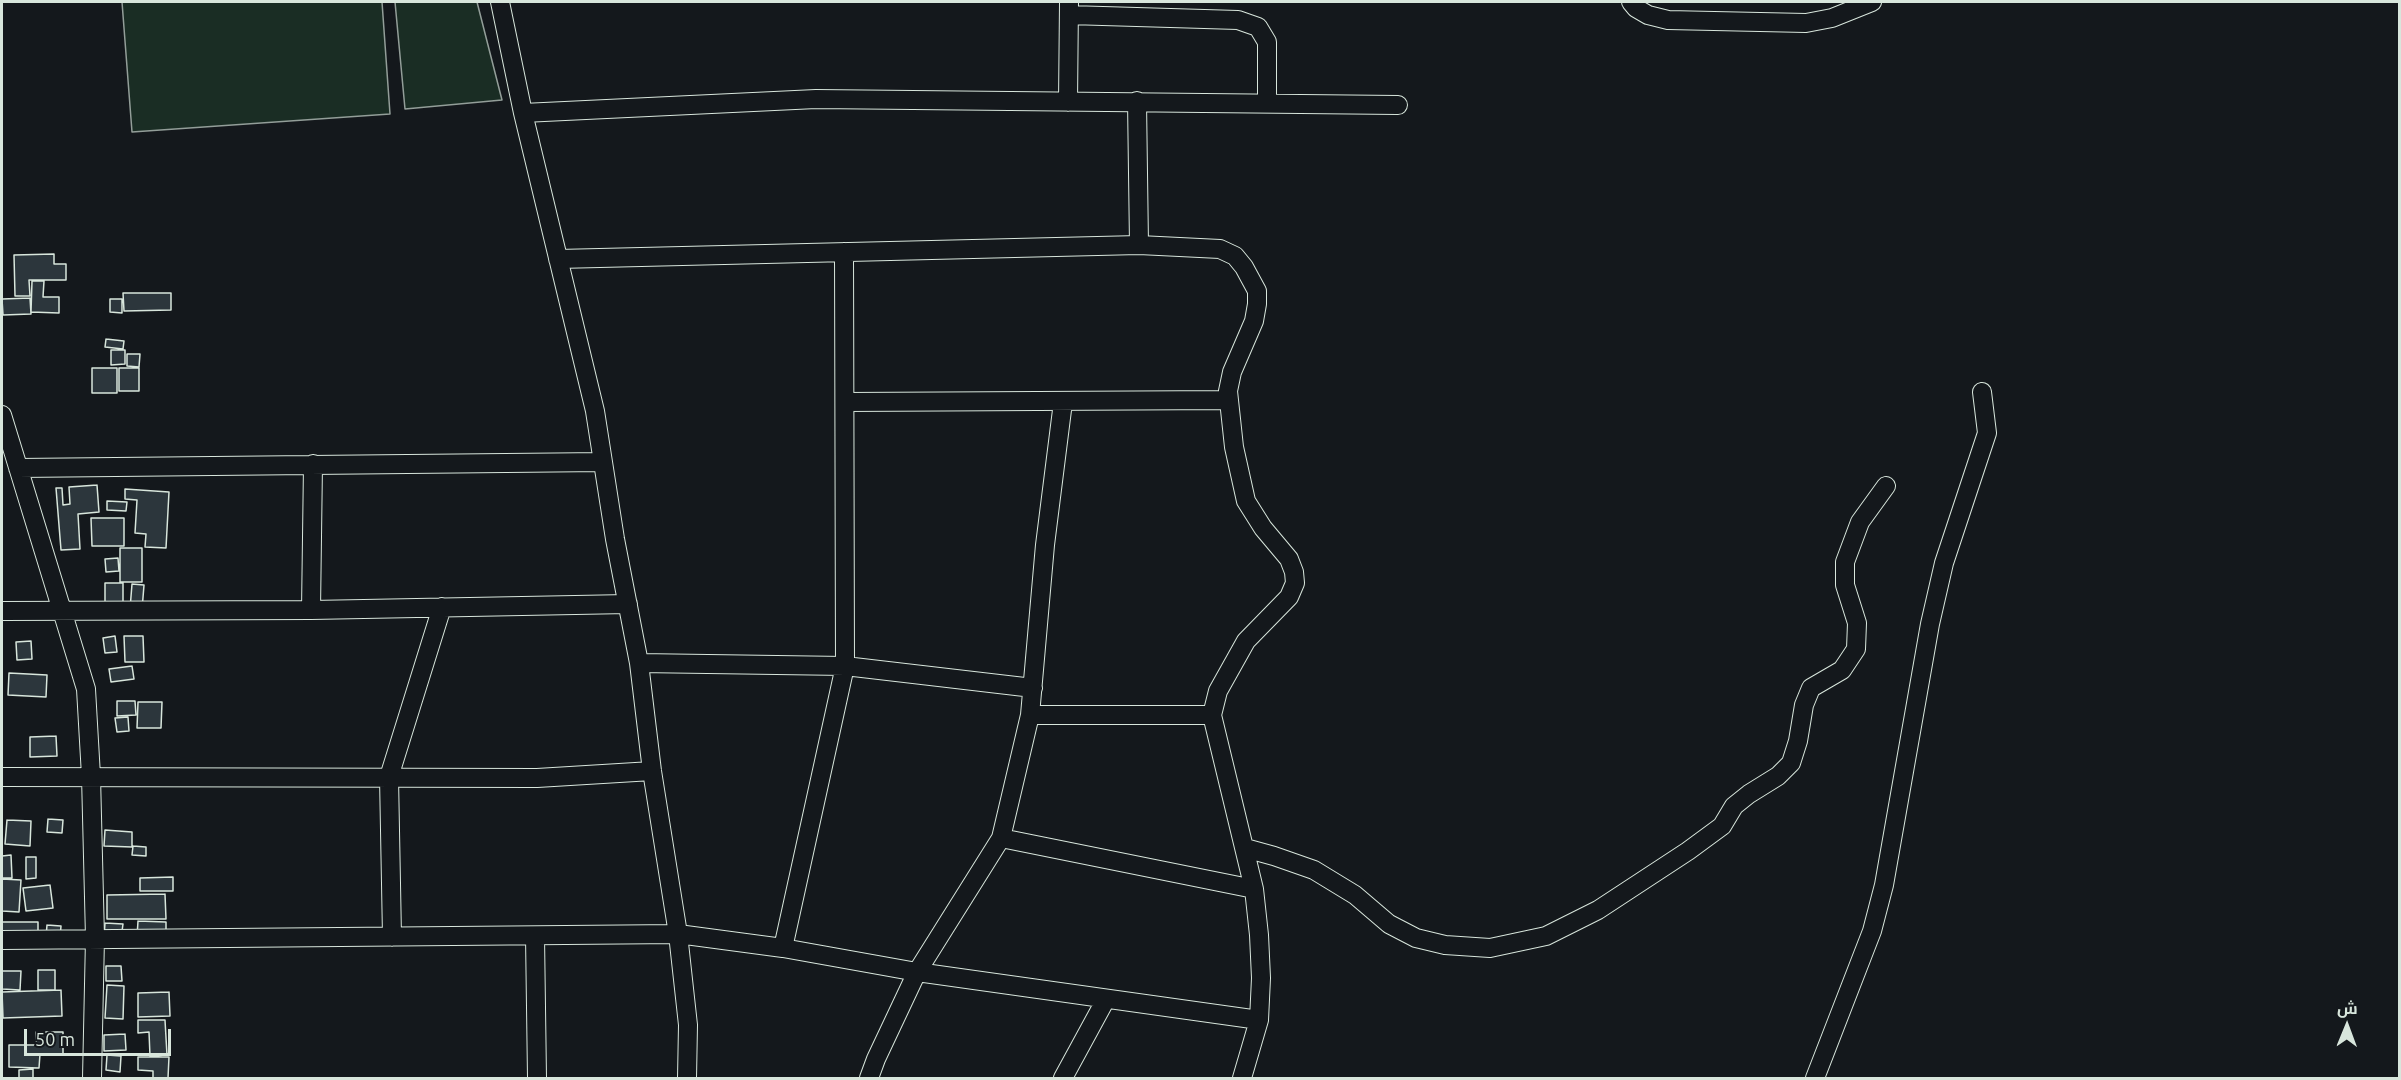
<!DOCTYPE html>
<meta charset="utf-8">
<style>
body{margin:0}
#map{position:relative;width:2401px;height:1080px;overflow:hidden;background:#14181c;font-family:Ubuntu,Cairo,sans-serif}
canvas{display:block}
.frame{position:absolute;inset:0;border:3px solid #d8e6dc;pointer-events:none}
.north{position:absolute;left:2317px;top:996px;width:60px;height:60px;-webkit-text-stroke:4px #14181c;paint-order:stroke;rotate:1deg;font-size:16px;font-weight:700;line-height:24px;text-align:center;color:#d8e6dc}
.north::after{content:'';display:block;margin:auto;width:21px;height:27px;background:#d8e6dc;clip-path:polygon(50% 0,100% 100%,50% 72%,0 100%)}
.scale{position:absolute;left:24px;top:1029px;width:147px;height:27px;box-sizing:border-box;border:3px solid #d8e6dc;border-top:0;padding-left:8px;font-size:18px;line-height:21px;white-space:nowrap;color:#d8e6dc;-webkit-text-stroke:4px #14181c;paint-order:stroke}
</style>
<div id="map">
<canvas width="2401" height="1080"></canvas>
<div class="frame"></div>
<div class="north">ش</div>
<div class="scale">50 m</div>
</div>
<script>
const ctx = document.querySelector('canvas').getContext('2d');
ctx.lineJoin = 'round';
function fill(path, color) { ctx.fillStyle = color; ctx.fill(path, 'evenodd'); }
const shape = rows => new Path2D(rows.map(r => 'M' + r).join(''));
function strokePath(path, color, width, dash) { ctx.strokeStyle = color; ctx.lineWidth = width; ctx.lineCap = dash ? 'butt' : 'round'; ctx.setLineDash(dash || []); ctx.stroke(path); }
const green = shape([
 [122,2,382,2,390,114,132,132,122,2],
 [395,2,477,2,502,100,405,109,395,2]
]);
fill(green, '#1a2d24');
strokePath(green, '#939e99', 1.5);
const building = shape([
 [54,254,54,264,66,264,66,280,29,280,30,296,15,296,14,255,54,254],
 [32,281,44,281,43,297,59,297,59,313,31,312,32,281],
 [123,293,171,293,171,310,124,311,123,293],
 [30,298,31,314,3,315,2,299,30,298],
 [110,299,122,299,122,313,110,312,110,299],
 [106,339,124,341,123,349,105,347,106,339],
 [111,350,125,350,125,364,111,365,111,350],
 [127,354,140,354,139,367,127,366,127,354],
 [92,368,117,368,117,393,92,393,92,368],
 [119,368,139,368,139,391,119,391,119,368],
 [97,485,99,512,78,514,80,549,61,550,56,488,62,488,63,505,70,504,69,487,97,485],
 [125,489,169,492,166,548,145,547,146,534,135,533,137,500,125,499,125,489],
 [107,501,127,502,126,511,107,510,107,501],
 [91,518,124,518,124,546,92,546,91,518],
 [120,548,142,548,142,582,120,582,120,548],
 [118,558,119,571,106,572,105,559,118,558],
 [105,583,123,583,123,609,105,609,105,583],
 [132,584,144,585,142,610,130,609,132,584],
 [115,636,117,652,105,653,103,638,115,636],
 [124,636,143,636,144,662,125,662,124,636],
 [31,641,32,659,17,660,16,642,31,641],
 [132,666,134,679,111,682,109,669,132,666],
 [9,673,47,675,46,697,8,695,9,673],
 [117,701,135,701,136,715,117,716,117,701],
 [138,702,162,702,161,728,137,728,138,702],
 [128,717,129,731,117,732,115,718,128,717],
 [56,736,57,756,30,757,30,737,56,736],
 [48,819,63,820,62,833,47,832,48,819],
 [7,820,31,821,30,846,5,844,7,820],
 [105,830,132,832,132,847,104,846,105,830],
 [133,846,146,847,146,856,132,855,133,846],
 [11,855,12,878,2,878,2,856,11,855],
 [26,857,36,857,36,878,26,879,26,857],
 [173,877,173,891,140,891,140,878,173,877],
 [2,879,21,880,19,912,2,911,2,879],
 [50,885,53,908,26,911,23,888,50,885],
 [165,894,166,919,107,919,107,895,165,894],
 [138,921,166,922,166,938,137,937,138,921],
 [2,922,38,922,38,938,2,939,2,922],
 [105,923,123,924,121,939,104,937,105,923],
 [47,925,61,926,60,938,46,937,47,925],
 [106,966,121,966,122,981,106,981,106,966],
 [38,970,55,970,55,990,38,990,38,970],
 [2,971,21,971,20,990,2,989,2,971],
 [107,985,124,986,123,1019,105,1018,107,985],
 [61,990,62,1016,3,1018,2,992,61,990],
 [169,992,170,1016,138,1017,138,993,169,992],
 [138,1020,165,1020,167,1055,150,1056,149,1032,138,1033,138,1020],
 [36,1032,63,1032,63,1054,40,1054,39,1068,9,1067,9,1045,36,1045,36,1032],
 [125,1034,126,1050,104,1051,104,1035,125,1034],
 [107,1055,121,1056,120,1072,106,1070,107,1055],
 [138,1057,169,1057,168,1078,153,1078,153,1071,138,1070,138,1057],
 [33,1069,33,1078,19,1078,19,1070,33,1069]
]);
fill(building, '#2c363c');
strokePath(building, '#d8e6dc', 1.5);
const street = shape([
 [500,2,523,113,595,411,615,539,639,663,652,771,678,934,688,1025,687,1078],
 [1631,2,1636,8,1648,15,1668,20,1806,23,1832,18,1872,2],
 [1069,15,1238,20,1258,27,1267,42,1267,103],
 [1137,101,1139,245],
 [1068,102,1069,2],
 [523,113,816,99,1398,105],
 [558,259,1139,245,1220,249,1235,256,1244,267,1257,291,1257,304,1254,321,1232,372,1228,391,1234,447,1246,501,1263,528,1289,559,1294,572,1295,583,1289,597,1246,641,1218,691,1212,715,1254,889,1259,935,1261,978,1259,1020,1242,1078],
 [846,402,1229,400],
 [2,415,86,689,91,776,95,938,92,1078],
 [18,468,603,462],
 [311,610,313,464],
 [2,611,311,610,628,604],
 [639,663,845,666,1033,688],
 [1030,715,1212,715],
 [2,777,537,778,652,771],
 [1001,838,1254,889],
 [1245,848,1274,856,1314,870,1355,895,1389,924,1416,938,1445,945,1490,948,1546,936,1598,910,1688,851,1722,826,1734,806,1749,794,1778,776,1791,763,1798,741,1804,705,1811,688,1842,670,1856,649,1857,623,1845,585,1845,562,1860,522,1886,486],
 [535,936,537,1078],
 [392,937,389,777,442,607],
 [2,940,678,934,783,948,917,972,1259,1020],
 [783,948,845,666,844,252],
 [869,1078,876,1059,917,972,1001,838,1030,715,1045,545,1063,402],
 [1063,1078,1106,999],
 [1815,1078,1872,931,1884,885,1930,624,1944,563,1987,433,1982,392]
]);
strokePath(street, '#d8e6dc', 20);
strokePath(street, '#14181c', 18);
</script>
